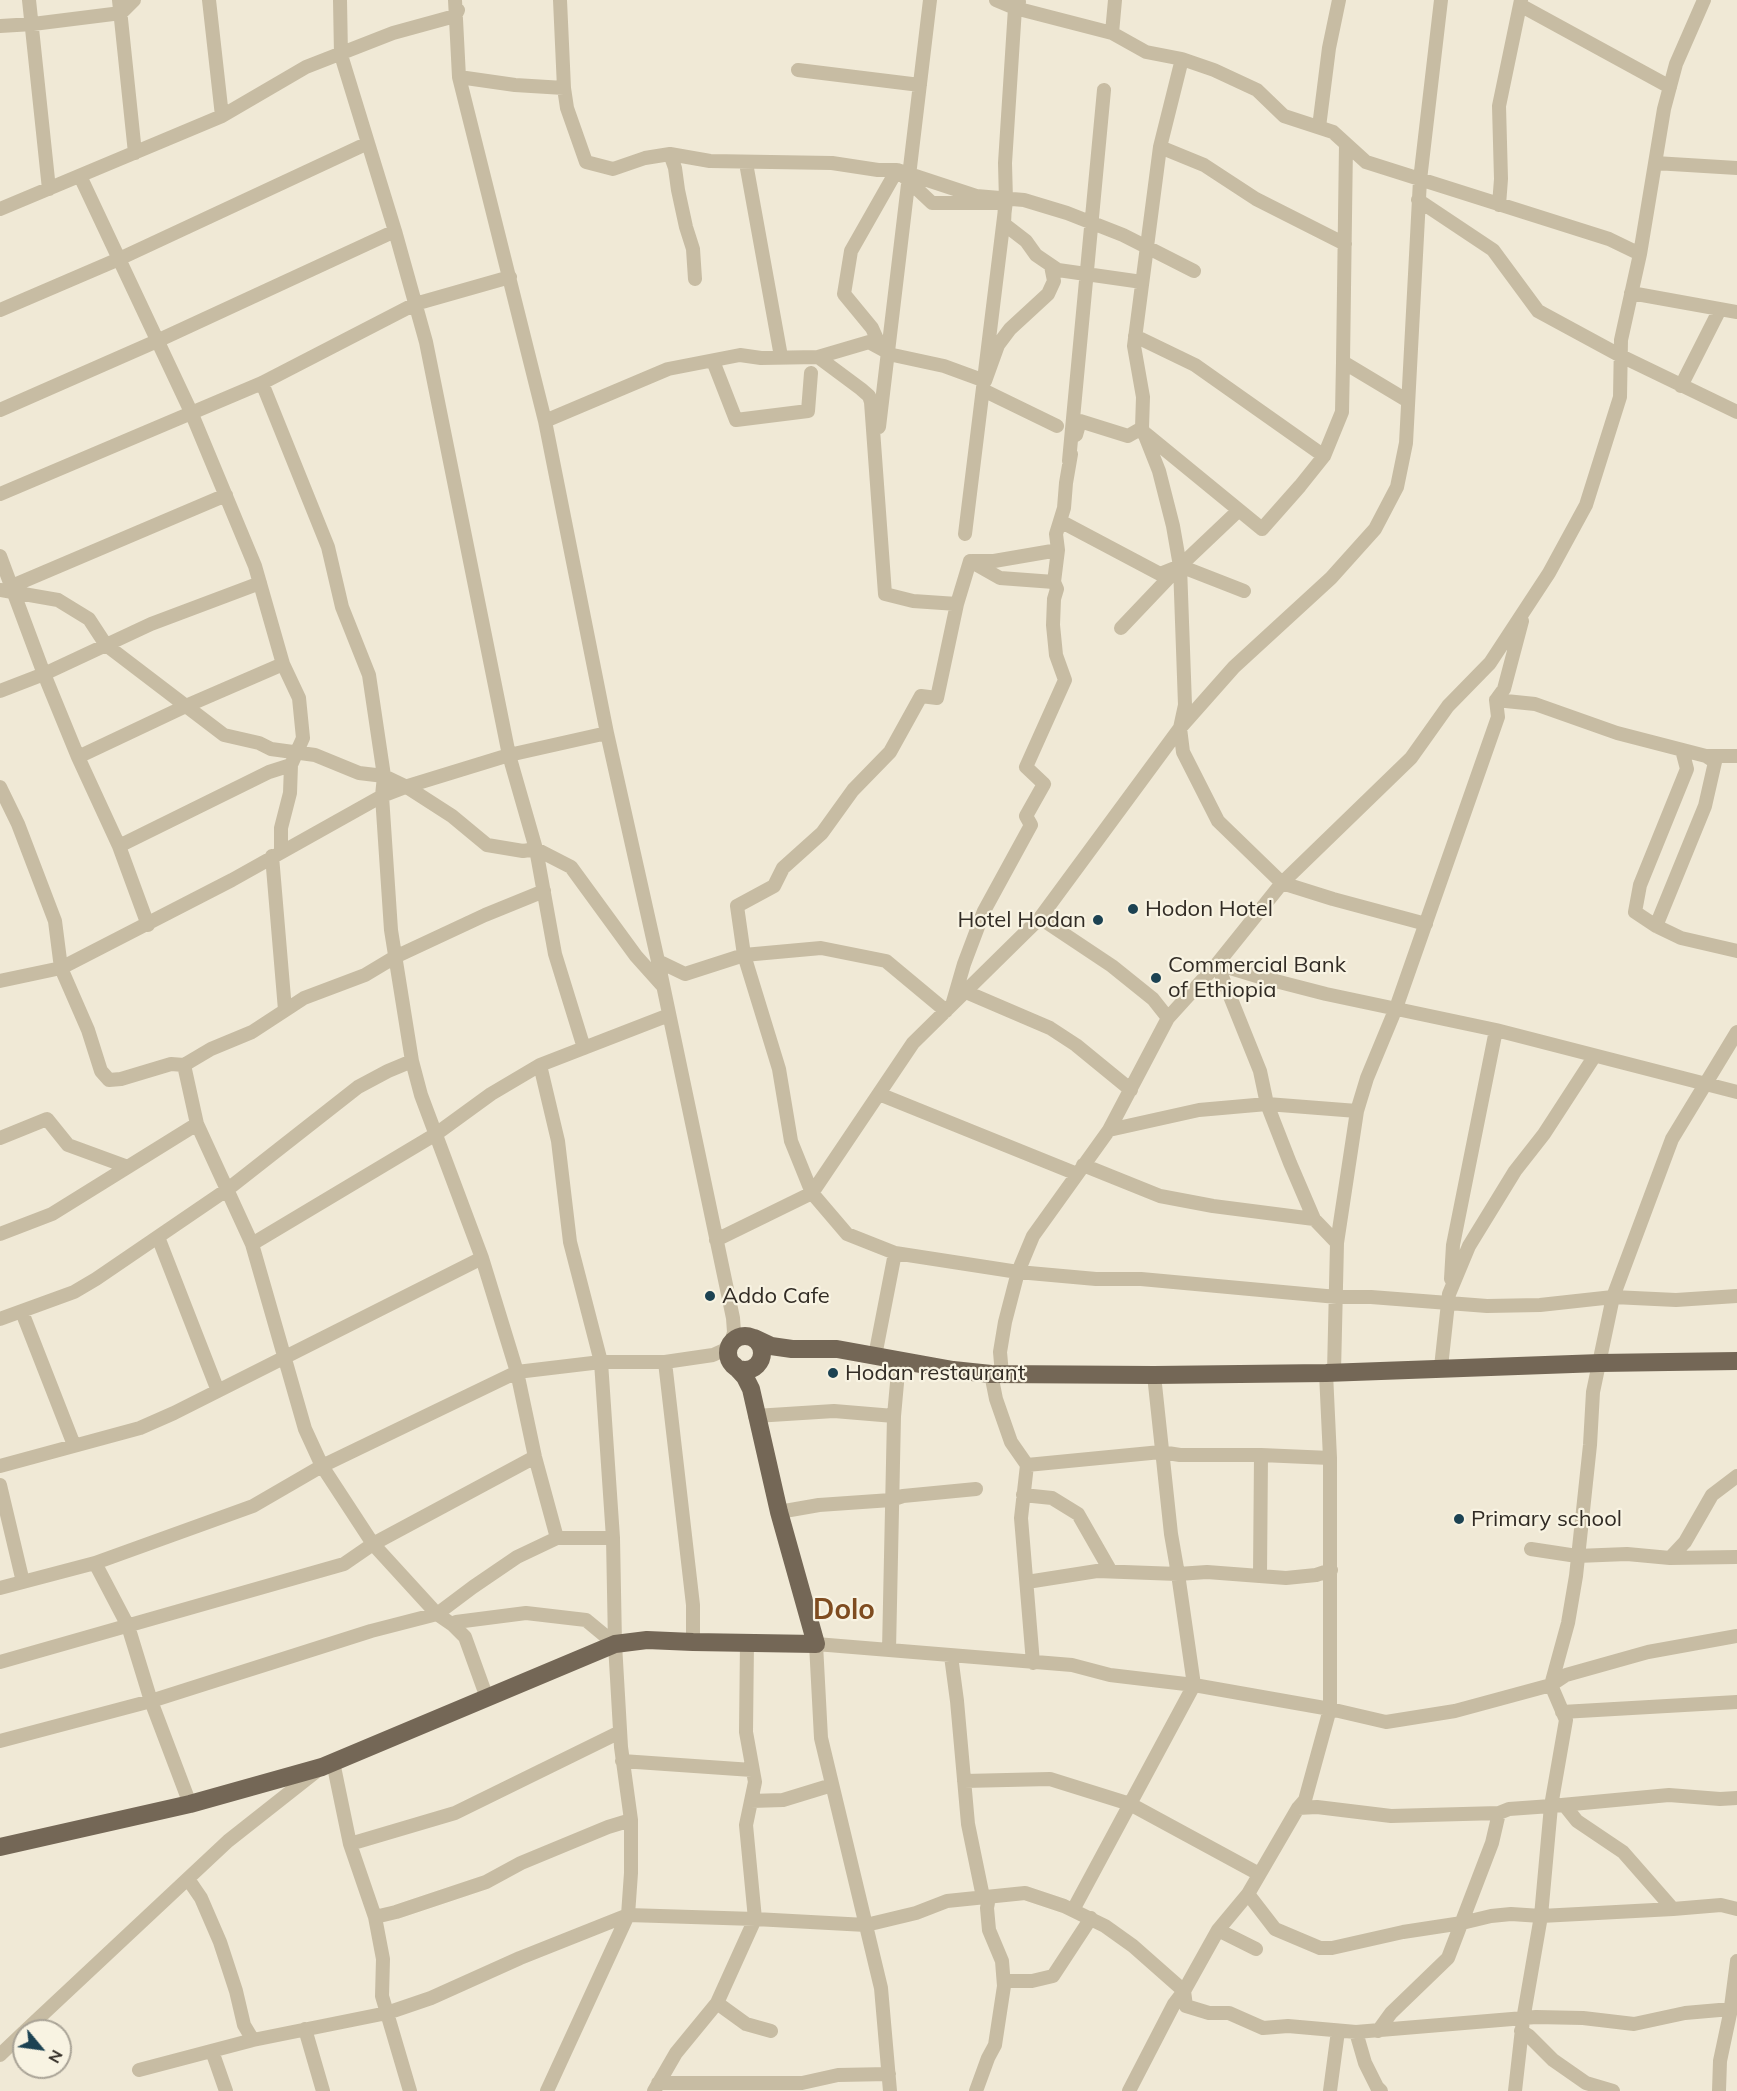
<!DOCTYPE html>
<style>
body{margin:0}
#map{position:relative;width:1737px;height:2091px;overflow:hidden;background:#f0e9d6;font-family:Mulish,sans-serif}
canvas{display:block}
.north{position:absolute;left:12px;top:2019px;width:60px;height:60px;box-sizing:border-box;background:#f8f3e2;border:2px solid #a9a396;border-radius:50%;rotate:119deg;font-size:16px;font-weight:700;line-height:24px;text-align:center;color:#322c25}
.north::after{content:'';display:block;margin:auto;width:21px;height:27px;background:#1c4252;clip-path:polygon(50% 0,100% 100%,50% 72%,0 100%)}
</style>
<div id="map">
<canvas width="1737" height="2091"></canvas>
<div class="north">N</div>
</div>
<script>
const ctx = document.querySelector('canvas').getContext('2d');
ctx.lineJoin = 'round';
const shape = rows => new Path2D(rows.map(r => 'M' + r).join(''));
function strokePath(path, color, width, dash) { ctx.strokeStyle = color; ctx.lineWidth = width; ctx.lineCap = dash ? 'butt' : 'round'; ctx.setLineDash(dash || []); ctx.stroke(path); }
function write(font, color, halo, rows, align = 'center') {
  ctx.font = font + ' Mulish,sans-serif'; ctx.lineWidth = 4.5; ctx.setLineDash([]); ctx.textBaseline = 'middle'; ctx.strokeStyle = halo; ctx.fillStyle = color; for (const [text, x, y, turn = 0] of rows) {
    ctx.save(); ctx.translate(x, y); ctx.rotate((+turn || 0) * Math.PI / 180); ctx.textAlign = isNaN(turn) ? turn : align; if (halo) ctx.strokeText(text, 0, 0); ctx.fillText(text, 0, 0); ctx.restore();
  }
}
strokePath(shape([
 [29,0,49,189],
 [119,0,135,153],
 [209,0,222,116],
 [340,0,341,55,395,231,426,342,509,755,536,849,571,867,636,956,662,985],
 [560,0,564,88],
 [1115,0,1112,33,1146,52,1182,59,1160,147,1134,346,1143,397,1142,428,1159,471,1173,526,1180,566,1185,705,1180,728,1183,752,1218,821,1282,883,1333,899,1426,924],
 [1019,2,1015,8,1112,33],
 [1520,5,1670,87],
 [0,26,33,24,121,13,134,0],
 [1182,59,1214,70,1257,90,1284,116,1333,132,1366,162,1609,239,1640,254],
 [798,70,920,85],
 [459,77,515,85,564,88,567,108,586,162,613,169,645,158,670,154,710,161,832,163,878,170,897,170,932,203,1005,203,1004,224,1026,241,1036,255,1058,270,1142,282],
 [1319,127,1329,48,1339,0],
 [1346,144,1343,362,1408,401],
 [1160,147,1204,165,1256,199,1345,244],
 [670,154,675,168,678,190,686,227,693,249,695,279],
 [746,163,780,351],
 [1655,163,1737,168],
 [80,176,191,412,255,566,283,664,299,698,303,738,291,765,290,793,281,828,281,851],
 [1418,200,1493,250,1538,311,1621,356,1737,412],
 [1499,205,1501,179,1499,106,1521,0],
 [0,209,222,116,306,67,393,33,455,16,458,10],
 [1631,293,1737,312],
 [0,310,119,259,368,143],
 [1135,336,1195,365,1324,456],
 [881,348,872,328,844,294,851,251,897,170,976,196,1024,200,1067,213,1123,235,1194,271],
 [713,361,736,420,808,411,811,373],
 [262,383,328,547,342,607,369,675,384,776,382,796,391,930,412,1061,421,1095,482,1258,517,1372,535,1457,557,1538],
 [1681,386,1720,309],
 [983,390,1057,426],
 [0,410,157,341,395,231],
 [545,421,668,369,740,355,761,358,818,357,869,342,893,355,944,366,985,381,998,345,1010,329,1048,294,1054,281,1051,266,1054,268],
 [879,427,930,0],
 [1146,434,1262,529,1300,486,1324,456,1342,412,1343,362],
 [1076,435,1080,421,1128,436,1142,428],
 [1069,461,1104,90],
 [0,494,262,383,415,304,510,277],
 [1060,521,1160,574,1180,566,1244,591],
 [965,534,1006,201,1005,163,1015,8,996,0],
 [0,556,44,674,78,757,119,846,148,925],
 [972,561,994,561,1058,550,1056,534,1064,508,1066,483,1071,454],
 [1054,582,1058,550],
 [12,586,226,495],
 [0,590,58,600,89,619,106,645,224,735,259,743,271,749,315,755,359,773,384,776,407,787,452,816,487,845,523,851,536,849,555,954,584,1048],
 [1121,628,1180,566,1239,510],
 [0,691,44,674,151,624,260,583],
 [1496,700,1535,704,1617,733,1706,756,1737,756],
 [1706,756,1715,762,1705,806,1656,926,1681,938,1737,951],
 [78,757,186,706,283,664],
 [0,787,18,824,55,921,61,968,88,1030,101,1071,109,1080,121,1079,171,1064,184,1065,197,1124,252,1244,305,1429,322,1466,373,1544,437,1614,453,1625,465,1637,487,1698],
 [119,846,269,772,291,765],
 [272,856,285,1010],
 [1040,918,1112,966,1153,999,1168,1018],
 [1656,926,1635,912,1640,885,1687,769,1682,750],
 [658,961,685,974,744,955,737,906,774,886,783,868,822,833,853,790,890,752,921,696,937,698,957,604,913,601,885,594,871,402,869,396,861,389,818,357],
 [1217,964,1260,977,1326,994,1496,1030,1737,1092],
 [1217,964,1260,1071,1267,1104,1290,1163,1314,1219,1337,1243],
 [0,981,61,968,232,880,382,796,408,786,509,755,607,733],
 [966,992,1050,1028,1076,1045,1131,1090],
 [953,1002,964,964,984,911,1031,825,1026,816,1044,784,1026,767,1065,680,1056,655,1053,625,1054,599,1057,589,1054,582,1000,578,970,561,957,604],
 [946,1011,886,961,821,948,744,955,779,1069,791,1141,812,1193,847,1234,895,1253,1018,1272,1096,1279,1141,1279,1337,1297,1371,1297,1487,1306,1540,1305,1613,1297,1676,1300,1737,1296],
 [184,1065,211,1049,252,1032,304,998,365,975,395,957,485,915,544,891],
 [540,1065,558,1141,570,1242,601,1362,613,1538,615,1644,621,1747,631,1820,631,1873,628,1915,547,2091],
 [879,1094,1077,1174],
 [1109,1130,1199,1110,1267,1104,1357,1111],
 [0,1138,47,1119,68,1145,128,1167],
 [1083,1165,1160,1196,1213,1206,1314,1219],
 [0,1234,52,1214,197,1124],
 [158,1237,218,1391],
 [716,1240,812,1193,913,1043,1040,918,1180,728,1234,667,1331,578,1375,529,1397,487,1406,443,1420,180,1441,0],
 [252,1244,436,1134,491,1094,540,1065,669,1015],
 [1451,1279,1453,1245,1496,1030],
 [22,1312,74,1445],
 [0,1319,74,1292,96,1279,228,1189,358,1087,388,1071,412,1061],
 [875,1356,895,1253],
 [665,1362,693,1605,693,1642],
 [1441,1367,1449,1294,1469,1246,1515,1171,1544,1134,1594,1057],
 [1334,1372,1337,1243,1357,1111,1367,1078,1396,1008,1498,717,1496,700,1504,689,1522,621],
 [991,1374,996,1399,1011,1442,1027,1465,1021,1518,1033,1663],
 [1002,1374,1000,1352,1005,1322,1018,1272,1033,1236,1109,1130,1168,1018,1217,964,1282,883,1411,758,1448,706,1490,663,1549,573,1586,505,1620,397,1621,340,1640,254,1664,109,1676,64,1704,0],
 [1154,1375,1171,1534,1178,1574,1207,1572,1286,1578,1316,1575,1331,1570],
 [755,1416,834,1411,894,1416,899,1361],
 [1027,1465,1161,1452,1180,1455,1261,1455,1330,1458],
 [0,1466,140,1428,174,1413,482,1258],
 [0,1485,23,1582],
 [1023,1495,1052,1498,1078,1514,1110,1570],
 [779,1512,819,1505,891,1500,903,1496,976,1489],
 [1531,1549,1577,1556,1627,1554,1670,1558,1737,1557],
 [1670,1558,1685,1542,1712,1495,1737,1476],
 [95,1563,128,1626,151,1701,190,1804],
 [1260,1575,1261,1455],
 [1027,1582,1097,1571,1178,1574,1194,1685,1073,1910],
 [0,1588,95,1563,253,1506,322,1466,517,1372,601,1362,665,1362,713,1355,724,1350,731,1343,734,1332,733,1318,658,961,607,733,545,421,459,77,455,0],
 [453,1625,456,1622,526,1613,586,1620,615,1644],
 [889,1650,894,1416],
 [951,1656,957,1701,968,1824,983,1897],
 [0,1662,344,1564,373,1544,535,1457],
 [1562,1712,1737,1702],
 [0,1741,151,1701,371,1631,437,1614,473,1587,517,1557,557,1538,613,1538],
 [622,1761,752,1770],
 [333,1762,350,1844,375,1917,383,1959,382,1996,410,2091],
 [964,1781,1050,1779,1130,1804,1259,1874],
 [751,1801,783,1800,832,1785],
 [1565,1806,1577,1821,1623,1852,1673,1909,1721,1905,1737,1909],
 [1298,1808,1317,1807,1391,1816,1499,1813],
 [350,1844,455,1813,620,1732],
 [188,1879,201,1898,220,1942,236,1991,244,2025,253,2040],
 [1248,1894,1275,1929,1320,1948,1332,1948,1403,1932,1462,1923,1491,1916,1511,1914,1541,1916,1673,1909],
 [375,1917,396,1912,486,1882,521,1863,608,1827,631,1820],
 [1218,1930,1256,1949],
 [1004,1981,1032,1981,1053,1976,1091,1918],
 [717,2003,746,2024,771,2031],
 [1731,2007,1737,1961],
 [305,2029,323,2091],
 [25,2031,228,1841,318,1770],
 [1378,2031,1391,2013,1448,1958,1492,1843,1499,1813,1509,1809,1551,1806,1566,1720,1551,1685,1568,1623,1576,1576,1590,1445,1593,1392,1613,1297,1672,1139,1737,1032],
 [1521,2031,1529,2036,1553,2060,1586,2083,1613,2091],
 [1356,2032,1365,2063,1377,2087,1381,2091],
 [212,2051,226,2091],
 [0,2055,24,2032],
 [139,2070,253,2040,387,2013,431,1998,520,1958,628,1915,755,1919,866,1925,916,1913,947,1901,1025,1893,1064,1906,1105,1926,1133,1946,1184,1991,1186,2006,1209,2013,1229,2013,1263,2028,1288,2026,1356,2032,1536,2017,1583,2018,1634,2024,1685,2013,1731,2009,1737,1997],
 [658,2083,802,2083,838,2075,889,2074],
 [654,2091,676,2053,717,2003,755,1919,746,1825,755,1782,746,1732,747,1642],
 [890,2091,881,1988,821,1738,816,1644,1072,1665,1110,1675,1194,1685,1330,1709,1386,1722,1455,1711,1551,1685,1566,1675,1648,1652,1737,1636],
 [976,2091,988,2058,995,2045,1004,1986,1002,1961,989,1930,987,1908,989,1897],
 [1129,2091,1174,2004,1184,1991,1218,1930,1248,1894,1298,1808,1305,1800,1330,1709,1330,1458,1326,1373],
 [1330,2091,1338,2031],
 [1515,2091,1523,2020,1541,1916,1551,1806,1669,1795,1720,1799,1737,1798],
 [1719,2091,1720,2061,1731,2009]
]), '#c7bca3', 14);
strokePath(shape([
 '728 1353a17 17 0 1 1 34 0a17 17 0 1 1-34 0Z',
 [754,1338,771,1346,792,1349,837,1349,953,1370,991,1374,1154,1375,1326,1373,1600,1363,1737,1361],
 [0,1847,190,1804,322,1767,615,1644,647,1640,693,1642,816,1644,779,1512,751,1389,745,1377,734,1365]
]), '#746756', 18);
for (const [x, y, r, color] of [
 [1133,909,6,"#1c4252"],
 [1098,920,6,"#1c4252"],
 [1156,978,6,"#1c4252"],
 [710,1296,6,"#1c4252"],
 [833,1373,6,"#1c4252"],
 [1459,1519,6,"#1c4252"]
]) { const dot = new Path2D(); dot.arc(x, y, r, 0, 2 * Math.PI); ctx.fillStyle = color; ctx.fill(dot); strokePath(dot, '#f8f3e2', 2); }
write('22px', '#322c25', '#f8f3e2', [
 ["Hodon Hotel",1145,909],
 ["Hotel Hodan",1086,920,"right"],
 ["Commercial Bank",1168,965],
 ["of Ethiopia",1168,990],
 ["Addo Cafe",722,1296],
 ["Hodan restaurant",845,1373],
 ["Primary school",1471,1519]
], 'left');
write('bold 28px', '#7f4c20', '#f8f3e2', [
 ["Dolo",844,1611]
]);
</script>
